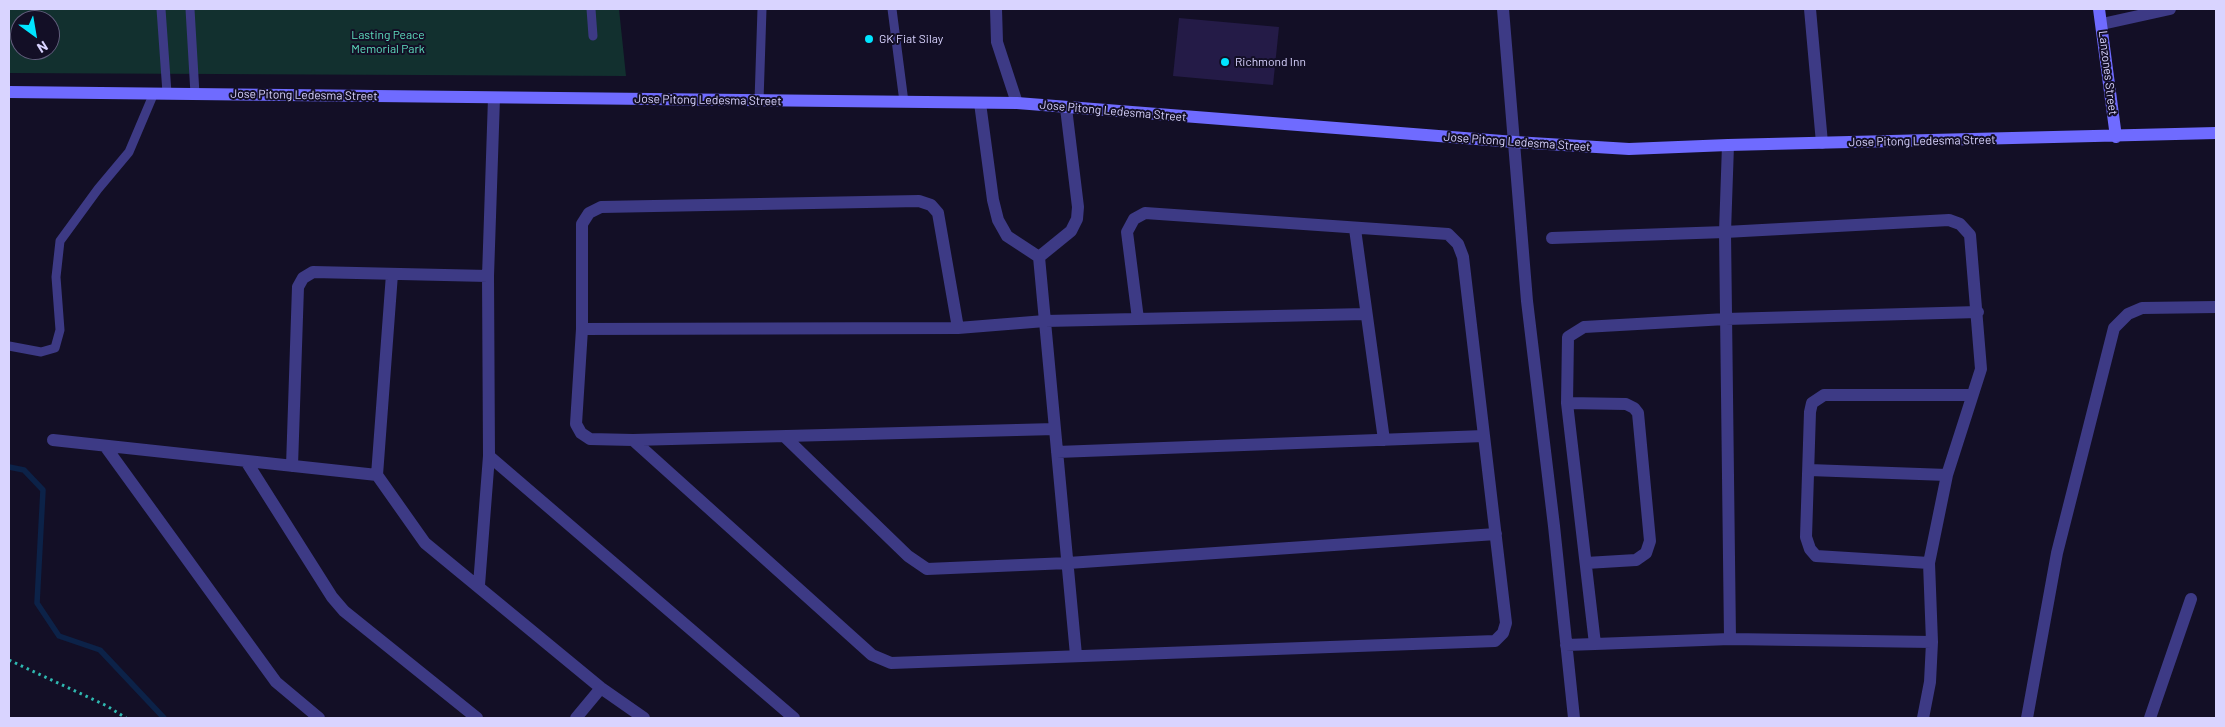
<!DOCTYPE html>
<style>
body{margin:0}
#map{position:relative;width:2225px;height:727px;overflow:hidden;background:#130f26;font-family:Barlow,sans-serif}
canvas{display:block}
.frame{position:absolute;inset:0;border:10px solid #d9d4ff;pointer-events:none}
.north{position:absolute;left:10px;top:10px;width:50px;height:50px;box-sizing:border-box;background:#130f26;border:1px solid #625e7d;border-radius:50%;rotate:148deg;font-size:14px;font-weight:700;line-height:20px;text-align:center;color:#d9d4ff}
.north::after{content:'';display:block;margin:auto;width:18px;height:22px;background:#00e5ff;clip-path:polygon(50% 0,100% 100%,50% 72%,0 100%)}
</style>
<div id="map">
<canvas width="2225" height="727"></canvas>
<div class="frame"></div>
<div class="north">N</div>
</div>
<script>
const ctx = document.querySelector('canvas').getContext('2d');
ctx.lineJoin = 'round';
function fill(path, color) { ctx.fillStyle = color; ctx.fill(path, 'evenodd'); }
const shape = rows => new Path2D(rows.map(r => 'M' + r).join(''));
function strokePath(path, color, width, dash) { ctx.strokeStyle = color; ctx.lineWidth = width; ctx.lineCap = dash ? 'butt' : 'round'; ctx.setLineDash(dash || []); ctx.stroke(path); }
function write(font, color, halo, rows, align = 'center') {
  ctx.font = font + ' Barlow,sans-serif'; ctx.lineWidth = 4; ctx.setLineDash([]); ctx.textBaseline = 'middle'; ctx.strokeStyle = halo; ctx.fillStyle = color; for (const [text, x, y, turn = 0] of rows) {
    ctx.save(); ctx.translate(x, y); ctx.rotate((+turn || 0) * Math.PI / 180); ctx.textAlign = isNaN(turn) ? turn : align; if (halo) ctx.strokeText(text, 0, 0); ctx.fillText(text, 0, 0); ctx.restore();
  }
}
fill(shape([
 [9,9,619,9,626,76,9,73],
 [20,20,50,20,50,50,20,50]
]), '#12302f');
strokePath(shape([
 [9,467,24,470,43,490,37,603,59,636,100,650,164,718]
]), '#0c2248', 5.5);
fill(shape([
 [1179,18,1279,27,1273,85,1173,76]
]), '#241b47');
strokePath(shape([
 [9,660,107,706,126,718]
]), '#2fb8b0', 3, [2.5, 4]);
strokePath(shape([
 [161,9,167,93],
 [190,9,195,94],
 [591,9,593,36],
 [892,9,904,102],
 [759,101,762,9],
 [9,346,41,352,55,348,60,330,56,277,60,241,98,189,129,152,154,93]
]), '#3d3a85', 9);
strokePath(shape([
 [996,9,997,42,1017,103],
 [1503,9,1527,301,1554,526,1574,718],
 [1810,9,1822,143],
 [2102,24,2170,9],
 [980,103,993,200,998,220,1007,236,1039,257,1071,231,1077,219,1078,207,1066,108],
 [1728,145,1725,232,1730,639],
 [1355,229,1384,440],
 [1552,238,1725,232,1949,220,1960,224,1970,235,1981,369,1947,475,1929,563,1932,642,1930,682,1923,718],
 [1039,257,1076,655],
 [392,274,377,475,425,543,601,688,644,718],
 [958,328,938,213,931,205,919,201,601,207,589,213,582,224,582,329,576,424,581,433,590,439,633,440,1055,429],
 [582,329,958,328,1045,321,1366,314],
 [1567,403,1626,404,1634,408,1638,413,1650,541,1646,553,1636,560,1586,563],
 [785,437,908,556,927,569,1068,563,1496,534],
 [53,440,377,475],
 [633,440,872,655,891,663,1495,641,1503,633,1506,623,1463,257,1458,244,1448,234,1145,213,1134,219,1127,232,1138,319],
 [105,446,276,682,319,718],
 [1057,452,1484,436],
 [489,456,794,718],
 [246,461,332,597,344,611,477,718],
 [292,466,298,287,303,278,313,272,488,276],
 [1809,470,1947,475],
 [1929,563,1816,556,1810,549,1806,537,1810,412,1812,403,1824,395,1972,395],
 [479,585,489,456,488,276,494,98],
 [1932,642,1730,639,1595,644,1567,403,1568,337,1584,327,1726,319,1978,312],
 [1566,645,1595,644],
 [576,718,601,688],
 [2027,718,2057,553,2114,328,2128,314,2142,308,2216,307],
 [2150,718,2191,599]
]), '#3d3a85', 12);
strokePath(shape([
 [2099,9,2116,137],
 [9,92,1017,103,1515,142,1629,149,1728,145,2216,133]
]), '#6f6bff', 12);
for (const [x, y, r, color] of [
 [869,39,5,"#00e5ff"],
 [1225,62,5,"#00e5ff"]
]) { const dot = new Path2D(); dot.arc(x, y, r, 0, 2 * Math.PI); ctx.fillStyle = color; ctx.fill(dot); strokePath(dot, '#130f26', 2); }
write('12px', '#5fe0c0', '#130f26', [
 ["Lasting Peace",388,35],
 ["Memorial Park",388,49]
]);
write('12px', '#d9d4ff', '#130f26', [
 ["GK Fiat Silay",879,39],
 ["Richmond Inn",1235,62]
], 'left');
write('12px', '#d9d4ff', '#130f26', [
 ["Lanzones Street",2108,73,83],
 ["Jose Pitong Ledesma Street",304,95,1],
 ["Jose Pitong Ledesma Street",708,100,1],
 ["Jose Pitong Ledesma Street",1113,111,5],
 ["Jose Pitong Ledesma Street",1922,141,-1],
 ["Jose Pitong Ledesma Street",1517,142,4]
]);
</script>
